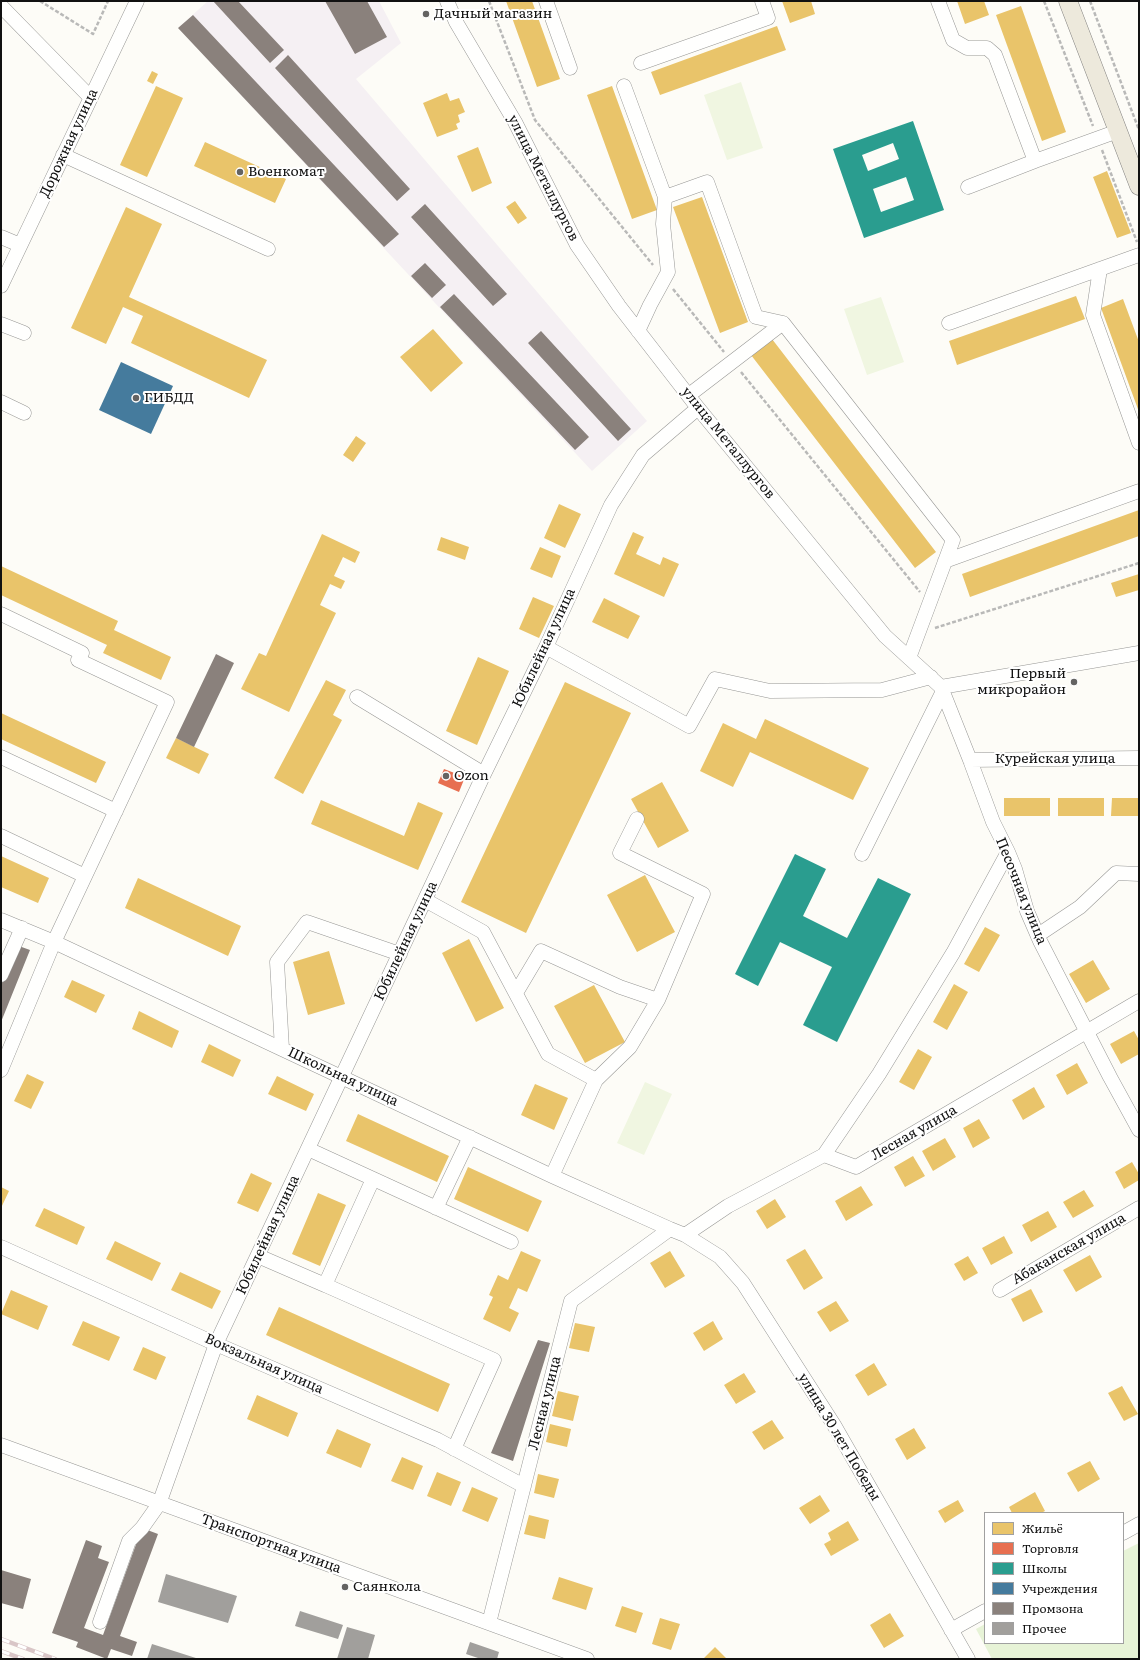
<!DOCTYPE html>
<meta charset="utf-8">
<style>
body{margin:0}
#map{position:relative;width:1140px;height:1660px;overflow:hidden;background:#fdfcf7;font-family:Literata,serif}
canvas{display:block}
.frame{position:absolute;inset:0;border:2px solid #111;pointer-events:none}
.legend{position:absolute;left:984px;top:1512px;width:140px;height:132px;box-sizing:border-box;background:#fff;border:1px solid #a0a0a0;margin:0;padding:5px 7px;list-style:none;font-size:12px;color:#111}
.legend li{display:flex;align-items:center;gap:8px;height:20px}
.legend b{width:20px;border:1px solid #a0a0a0}
</style>
<div id="map">
<canvas width="1140" height="1660"></canvas>
<div class="frame"></div>
<ul class="legend">
<li><b style="height:11px;background:#e9c46a"></b>Жильё</li>
<li><b style="height:11px;background:#e76f51"></b>Торговля</li>
<li><b style="height:11px;background:#2a9d8f"></b>Школы</li>
<li><b style="height:11px;background:#457b9d"></b>Учреждения</li>
<li><b style="height:11px;background:#8a817c"></b>Промзона</li>
<li><b style="height:11px;background:#a19f9c"></b>Прочее</li>
</ul>
</div>
<script>
const ctx = document.querySelector('canvas').getContext('2d');
ctx.lineJoin = 'round';
function fill(path, color) { ctx.fillStyle = color; ctx.fill(path, 'evenodd'); }
const shape = rows => new Path2D(rows.map(r => 'M' + r).join(''));
function strokePath(path, color, width, dash) { ctx.strokeStyle = color; ctx.lineWidth = width; ctx.lineCap = dash ? 'butt' : 'round'; ctx.setLineDash(dash || []); ctx.stroke(path); }
function write(font, color, halo, rows, align = 'center') {
  ctx.font = font + ' Literata,serif'; ctx.lineWidth = 4; ctx.setLineDash([]); ctx.textBaseline = 'middle'; ctx.strokeStyle = halo; ctx.fillStyle = color; for (const [text, x, y, turn = 0] of rows) {
    ctx.save(); ctx.translate(x, y); ctx.rotate((+turn || 0) * Math.PI / 180); ctx.textAlign = isNaN(turn) ? turn : align; if (halo) ctx.strokeText(text, 0, 0); ctx.fillText(text, 0, 0); ctx.restore();
  }
}
fill(shape([
 [208,1,379,1,401,43,356,79,647,421,592,471,178,28]
]), '#f5f0f3');
fill(shape([
 [1139,1543,1139,1659,992,1659,976,1629,985,1624,985,1643,1123,1643,1123,1551]
]), '#e7f3d7');
fill(shape([
 [741,82,763,148,727,160,704,95],
 [881,297,904,362,867,375,844,309],
 [645,1082,672,1094,644,1155,617,1143]
]), '#f0f6e1');
fill(shape([
 [506,1,532,1,560,79,537,87],
 [782,1,811,1,815,14,790,23],
 [957,1,984,1,989,15,965,24],
 [1021,6,1066,132,1042,141,996,15],
 [777,26,786,50,660,95,651,72],
 [152,71,158,74,153,84,147,81],
 [156,86,183,98,147,177,120,165],
 [612,86,657,210,632,219,587,95],
 [447,93,450,101,459,98,465,112,458,115,460,122,456,124,458,129,437,137,423,103],
 [205,142,286,179,275,203,194,166],
 [478,147,492,183,472,192,457,156],
 [1107,171,1131,233,1117,238,1093,177],
 [702,197,748,322,720,333,673,207],
 [515,201,527,218,518,224,506,207],
 [126,207,162,224,129,297,267,360,249,398,131,343,143,316,123,307,106,344,71,328],
 [1076,296,1085,319,957,365,949,341],
 [1123,299,1139,342,1139,412,1101,308],
 [433,329,463,363,431,392,400,357],
 [772,339,936,552,915,568,751,355],
 [356,436,366,443,353,462,343,455],
 [559,504,581,514,565,548,544,538],
 [1139,510,1139,536,970,597,962,574],
 [633,532,644,537,636,554,660,565,663,557,679,564,664,597,614,574],
 [322,534,360,552,355,563,343,557,334,576,345,581,341,589,330,584,320,605,336,613,289,712,241,689,259,653,266,656],
 [441,537,469,547,465,560,437,550],
 [540,547,561,556,552,578,530,569],
 [1,566,118,621,114,630,171,657,161,680,103,653,107,645,1,595],
 [1139,574,1139,590,1116,597,1111,583],
 [533,597,554,606,539,638,519,629],
 [604,598,640,616,628,639,592,622],
 [478,657,509,671,477,745,446,731],
 [326,680,346,690,333,715,342,720,303,794,274,778],
 [565,682,631,713,526,933,461,902],
 [1,713,106,762,96,783,1,739],
 [765,719,869,768,853,800,750,752,733,787,700,771,723,723,756,739],
 [176,738,209,754,199,774,166,758],
 [662,782,689,831,658,848,631,799],
 [1004,798,1050,798,1050,816,1004,816],
 [1058,798,1104,798,1104,816,1058,816],
 [1112,798,1139,798,1139,816,1111,816],
 [321,800,404,836,418,802,443,813,418,870,311,824],
 [1,856,49,878,38,903,1,887],
 [645,875,675,932,637,952,607,895],
 [138,878,241,926,228,956,125,908],
 [985,927,1000,935,979,972,964,964],
 [469,939,504,1008,476,1022,442,953],
 [329,951,345,1004,308,1015,293,962],
 [1093,960,1110,989,1086,1003,1069,974],
 [72,980,105,995,96,1013,64,997],
 [954,984,968,992,947,1030,933,1022],
 [594,985,625,1042,585,1063,554,1006],
 [139,1011,179,1031,172,1048,132,1029],
 [1134,1031,1139,1040,1139,1054,1121,1064,1110,1044],
 [209,1044,241,1060,233,1077,201,1062],
 [918,1049,932,1057,914,1090,899,1082],
 [1077,1063,1088,1083,1067,1095,1056,1075],
 [27,1074,44,1082,31,1109,14,1101],
 [277,1076,314,1094,306,1111,268,1094],
 [535,1084,568,1098,554,1130,521,1115],
 [1034,1087,1045,1107,1023,1120,1012,1100],
 [358,1114,449,1156,437,1182,346,1141],
 [979,1119,990,1138,973,1148,963,1128],
 [945,1138,956,1157,933,1171,922,1151],
 [913,1156,925,1176,905,1187,894,1167],
 [1132,1162,1139,1174,1139,1180,1124,1189,1115,1172],
 [468,1167,542,1201,528,1232,454,1199],
 [251,1173,272,1183,258,1212,237,1203],
 [861,1186,873,1205,846,1221,835,1201],
 [1,1187,9,1191,1,1208],
 [1084,1190,1094,1206,1073,1218,1063,1202],
 [318,1193,346,1205,320,1266,292,1254],
 [775,1199,786,1217,767,1229,756,1211],
 [44,1208,85,1227,77,1245,35,1226],
 [1048,1211,1057,1227,1031,1242,1022,1225],
 [1004,1236,1013,1253,991,1265,982,1248],
 [115,1241,161,1263,152,1281,106,1259],
 [805,1249,823,1278,804,1290,786,1260],
 [521,1251,541,1260,527,1292,518,1288,509,1308,519,1313,510,1332,483,1319,493,1297,489,1295,498,1275,508,1280],
 [670,1251,685,1276,665,1288,650,1263],
 [1090,1255,1102,1277,1076,1292,1063,1270],
 [968,1256,978,1273,964,1281,954,1264],
 [180,1272,221,1291,212,1309,171,1290],
 [1031,1289,1043,1312,1023,1322,1011,1299],
 [11,1290,48,1306,38,1330,1,1314],
 [836,1301,849,1321,830,1332,817,1312],
 [279,1307,450,1384,438,1412,266,1335],
 [83,1321,120,1337,109,1361,72,1345],
 [713,1321,723,1339,704,1351,693,1333],
 [575,1323,595,1327,589,1352,569,1348],
 [143,1347,166,1357,156,1380,133,1370],
 [874,1363,887,1385,868,1396,855,1375],
 [744,1373,756,1392,736,1404,724,1385],
 [1122,1386,1138,1414,1124,1421,1108,1393],
 [558,1391,579,1396,573,1421,552,1416],
 [257,1395,298,1413,288,1437,247,1419],
 [772,1420,784,1438,764,1450,752,1432],
 [550,1424,571,1429,567,1447,546,1442],
 [914,1428,926,1448,907,1460,895,1439],
 [337,1429,371,1444,361,1468,326,1453],
 [402,1457,423,1466,413,1490,391,1481],
 [1090,1461,1100,1479,1078,1492,1067,1473],
 [437,1472,461,1482,451,1506,427,1496],
 [538,1474,559,1479,554,1498,534,1493],
 [472,1487,498,1498,488,1522,462,1511],
 [1035,1492,1045,1511,1041,1513,1012,1513,1009,1507],
 [820,1495,830,1511,810,1524,799,1508],
 [958,1500,964,1511,945,1523,938,1511],
 [529,1515,549,1520,545,1539,524,1534],
 [848,1521,859,1540,831,1556,824,1544,831,1540,828,1533],
 [559,1577,593,1588,586,1610,552,1599],
 [622,1606,643,1613,636,1633,615,1626],
 [890,1613,904,1636,884,1648,870,1625],
 [660,1618,680,1624,671,1650,652,1644],
 [715,1647,727,1659,703,1659]
]), '#e9c46a');
fill(shape([
 [444,769,465,777,459,792,438,783]
]), '#e76f51');
fill(shape([
 [913,121,944,210,864,238,833,149],
 [893,143,899,159,868,171,862,155],
 [906,177,914,200,881,212,873,189],
 [795,854,826,869,803,916,847,938,878,878,911,894,837,1042,803,1025,832,967,780,942,758,986,735,974]
]), '#2a9d8f');
fill(shape([
 [121,362,173,386,151,434,99,410]
]), '#457b9d');
fill(shape([
 [213,1,238,1,284,50,270,63],
 [325,1,367,1,387,37,355,54],
 [193,15,399,234,384,247,178,28],
 [288,55,410,189,397,201,275,68],
 [425,204,507,294,493,306,411,217],
 [425,263,446,285,432,298,411,276],
 [454,294,589,437,575,450,440,307],
 [541,331,631,429,618,441,528,343],
 [216,654,234,663,194,747,176,738],
 [16,945,30,950,1,1022,1,983],
 [538,1340,550,1343,513,1461,491,1453],
 [142,1528,158,1534,120,1636,137,1642,132,1656,111,1649,107,1659,76,1647,78,1642,52,1633,86,1540,102,1546,98,1558,109,1562,84,1628,103,1635],
 [1,1570,31,1579,23,1609,1,1603]
]), '#8a817c');
fill(shape([
 [166,1574,237,1596,228,1623,158,1602],
 [300,1611,343,1625,338,1639,295,1626],
 [347,1627,375,1635,368,1659,337,1659],
 [470,1642,499,1652,497,1659,481,1659,466,1654],
 [152,1644,199,1659,147,1659]
]), '#a19f9c');
const minor = shape([
 [447,1,456,22,515,122,577,245,619,306,698,408,885,636,941,687,1139,653],
 [546,1,570,68],
 [938,1,953,40,967,48,987,48,995,55,1035,161,1118,131],
 [1,6,90,97],
 [641,63,768,18,762,1],
 [624,86,665,197,663,224,668,272,650,305,638,331],
 [63,155,268,249],
 [968,187,1035,161],
 [665,197,707,182,756,317,783,323,953,540,909,658],
 [1,237,20,245],
 [1100,269,1093,315,1139,443],
 [1,286,137,1],
 [949,323,1139,255],
 [1,324,24,333],
 [689,395,783,323],
 [1,402,24,413],
 [945,561,1139,491],
 [1,614,82,653,78,660,167,702,54,942,1,1070],
 [546,647,689,726,715,679,770,691,882,690,931,677],
 [941,687,970,760,993,822,1008,852,1015,869,1027,911,1040,941,1110,1077,1139,1130],
 [357,697,484,774],
 [1,757,116,811],
 [970,760,1139,758],
 [637,819,620,853,703,894,658,1000],
 [1,836,85,876],
 [862,854,943,691],
 [425,900,483,932,548,1054,596,1080,552,1176],
 [1,920,54,942,552,1176,670,1229,685,1235,720,1257,743,1283,834,1425,968,1659],
 [1038,935,1080,907,1116,873,1139,874],
 [1,975,22,928],
 [516,993,541,951,620,987,658,1000,630,1047,596,1080],
 [282,1049,277,962,307,922,400,954],
 [308,1149,511,1242],
 [824,1155,879,1074,953,953,1008,852],
 [436,1208,470,1137],
 [685,1235,728,1206,824,1155,856,1167,1139,1001],
 [1,1247,216,1344,438,1440,524,1486],
 [258,1256,325,1285,373,1179],
 [325,1285,494,1360,454,1449],
 [1000,1290,1139,1208],
 [1,1445,587,1659],
 [1123,1533,1139,1524],
 [100,1622,129,1541,142,1528,159,1504,216,1344,484,774,546,647,611,505,643,455,698,408],
 [489,1623,571,1301,670,1229],
 [951,1630,985,1611]
]);
const major = shape([
 [1068,1,1139,186]
]);
strokePath(minor, '#979795', 15);
strokePath(major, '#858482', 19);
strokePath(shape([
 [40,1,93,34,108,1],
 [489,1,535,120,653,265],
 [1044,1,1093,126],
 [1090,1,1139,130],
 [1102,150,1137,242],
 [673,289,724,352],
 [741,372,920,592],
 [935,628,1139,563]
]), '#b9b9b8', 2.5, [4, 2]);
strokePath(minor, '#fffffe', 14);
strokePath(major, '#ede9dc', 18);
const rail = shape([
 [1,1639,55,1659],
 [1,1651,23,1659]
]);
strokePath(rail, '#d9c6c7', 4.5);
strokePath(rail, '#fff', 3, [9]);
for (const [x, y, r, color] of [
 [426,14,4,"#646362"],
 [240,172,4,"#646362"],
 [136,398,4,"#646362"],
 [1074,682,4,"#646362"],
 [446,776,4,"#646362"],
 [345,1587,4,"#646362"]
]) { const dot = new Path2D(); dot.arc(x, y, r, 0, 2 * Math.PI); ctx.fillStyle = color; ctx.fill(dot); strokePath(dot, '#fff', 1.5); }
write('14px', '#111', '#fff', [
 ["Дачный магазин",434,14],
 ["Военкомат",248,172],
 ["ГИБДД",144,398],
 ["Первый",1066,674,"right"],
 ["микрорайон",1066,690,"right"],
 ["Ozon",454,776],
 ["Саянкола",353,1587]
], 'left');
write('14px', '#111', '#fff', [
 ["Дорожная улица",69,143,-65],
 ["улица Металлургов",543,178,63],
 ["улица Металлургов",728,443,51],
 ["Юбилейная улица",544,648,-65],
 ["Курейская улица",1055,759],
 ["Песочная улица",1021,891,68],
 ["Юбилейная улица",406,941,-65],
 ["Школьная улица",343,1077,25],
 ["Лесная улица",914,1133,-30],
 ["Юбилейная улица",268,1235,-65],
 ["Абаканская улица",1069,1249,-30],
 ["Вокзальная улица",264,1364,24],
 ["Лесная улица",545,1403,-76],
 ["улица 30 лет Победы",839,1437,59],
 ["Транспортная улица",271,1544,20]
]);
</script>
